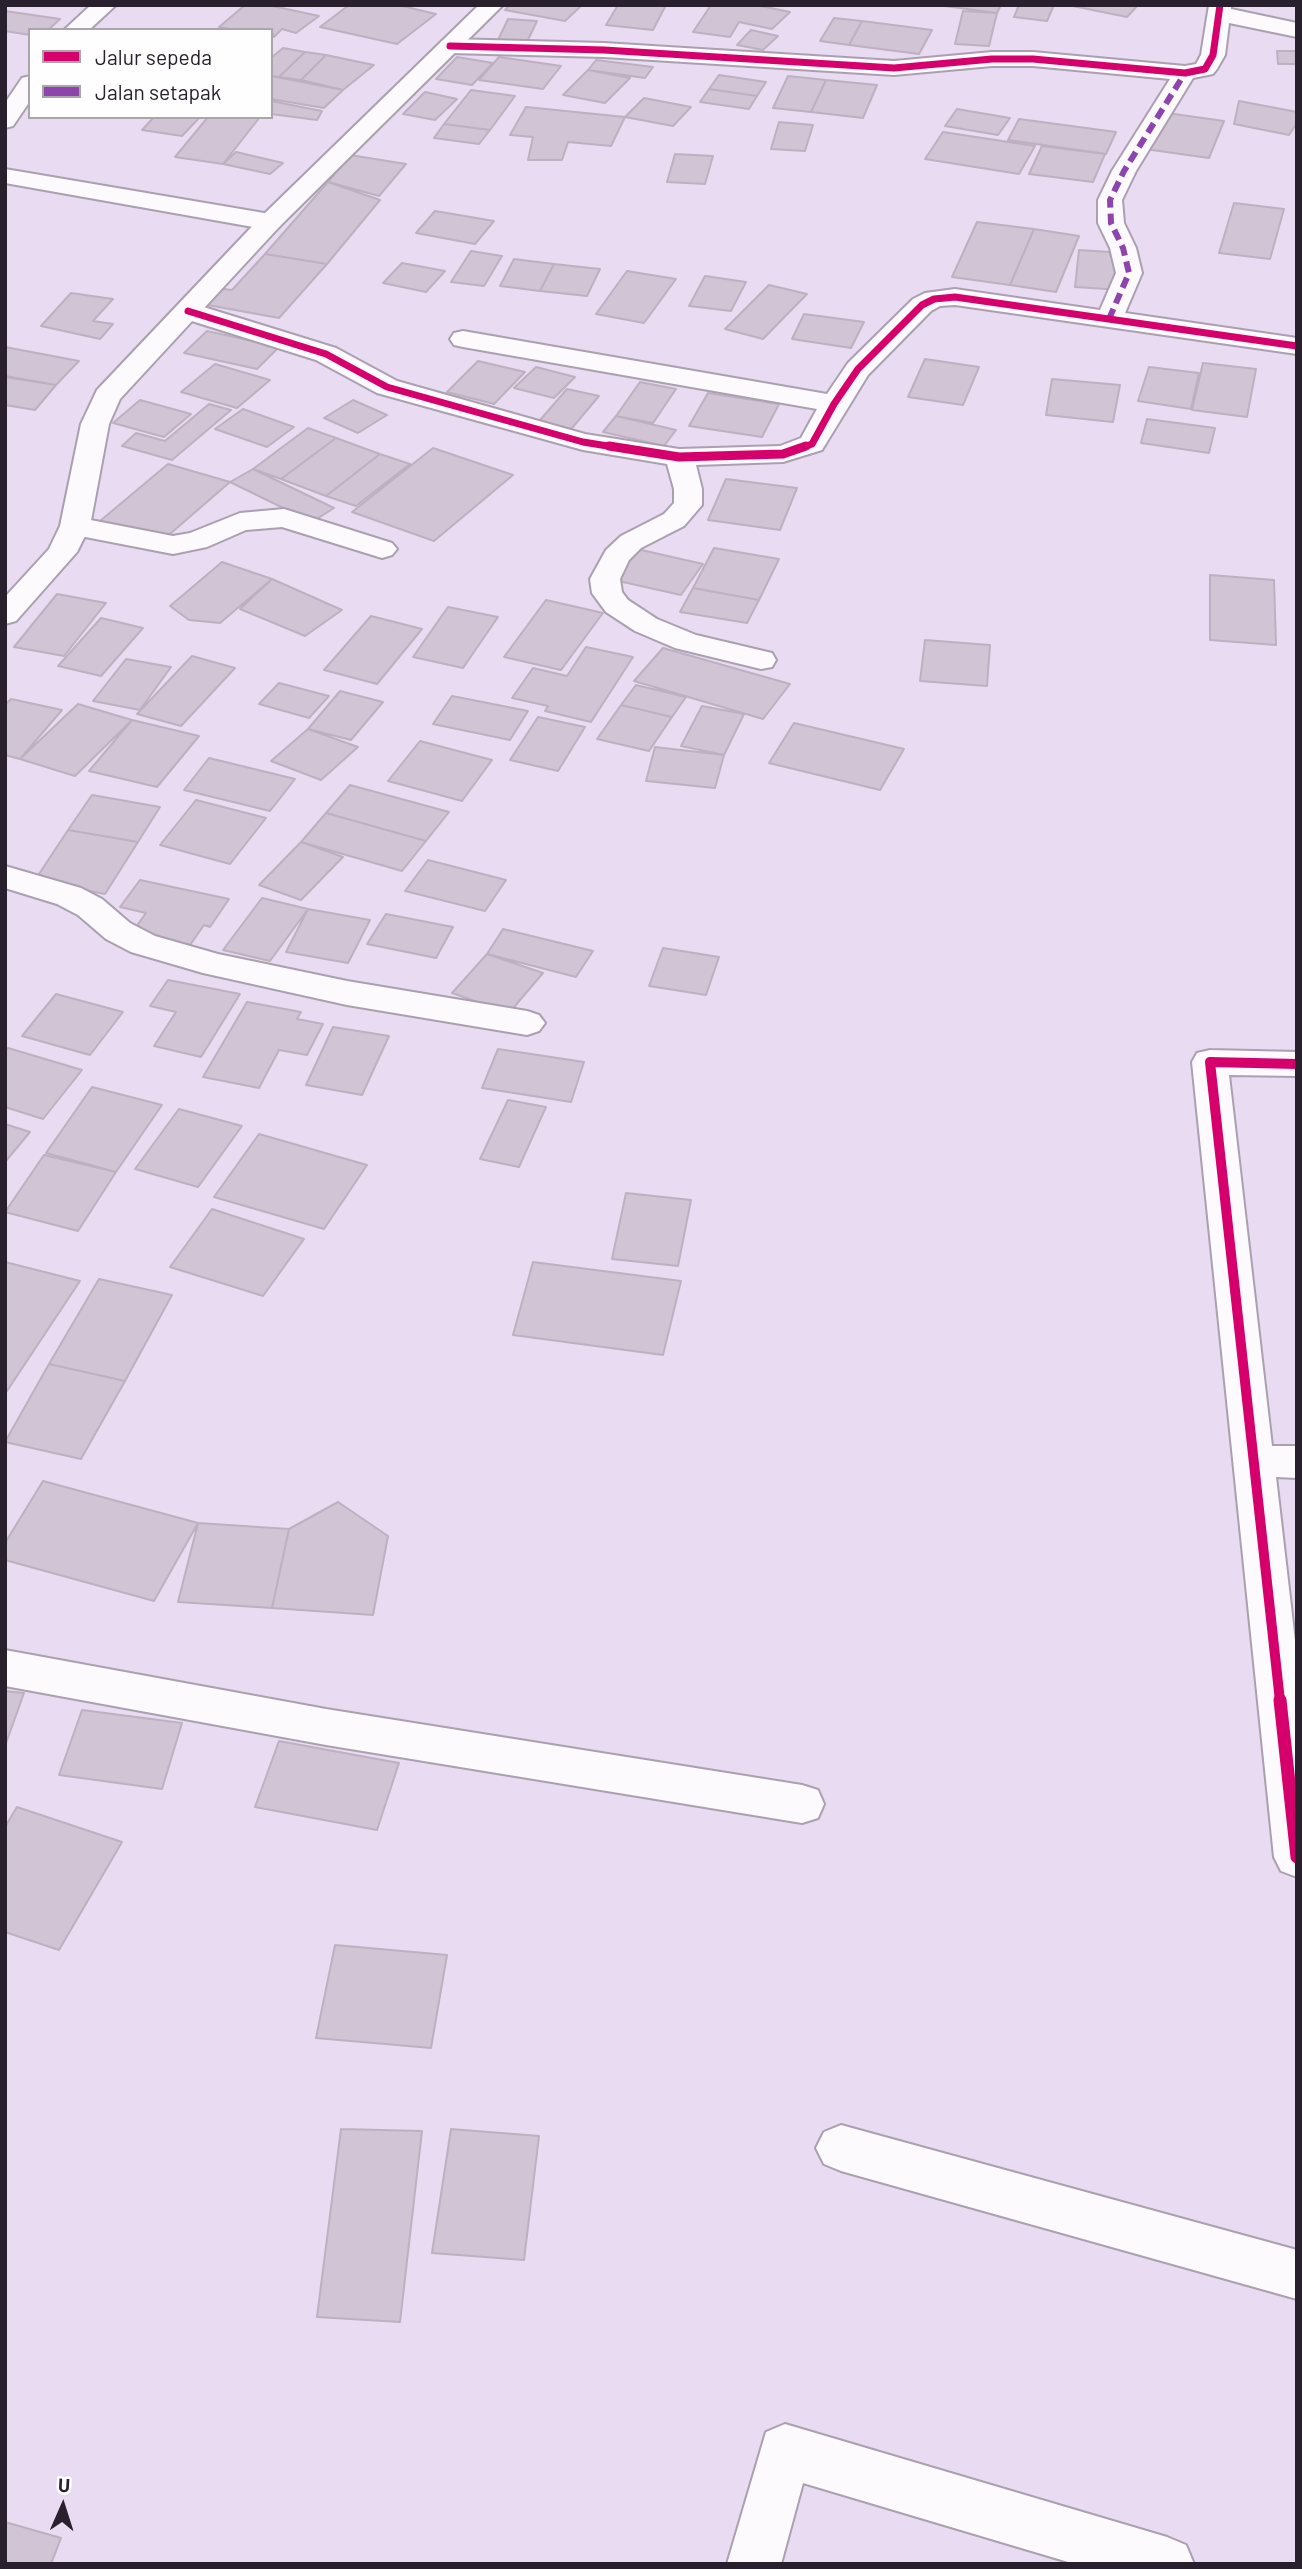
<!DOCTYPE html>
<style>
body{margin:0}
#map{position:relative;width:1302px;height:2569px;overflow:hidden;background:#e9dbf1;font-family:Barlow,sans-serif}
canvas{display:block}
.frame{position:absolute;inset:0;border:7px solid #29202e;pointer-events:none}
.legend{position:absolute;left:28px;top:28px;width:245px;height:91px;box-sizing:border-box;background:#fefefe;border:2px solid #a9a5ab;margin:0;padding:9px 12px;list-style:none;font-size:21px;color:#29202e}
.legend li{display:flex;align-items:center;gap:14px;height:35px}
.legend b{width:35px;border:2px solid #a9a5ab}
.north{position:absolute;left:28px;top:2471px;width:70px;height:70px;-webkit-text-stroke:5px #fefefe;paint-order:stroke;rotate:3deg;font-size:19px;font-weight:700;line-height:28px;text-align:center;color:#29202e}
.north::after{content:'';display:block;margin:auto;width:24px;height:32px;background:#29202e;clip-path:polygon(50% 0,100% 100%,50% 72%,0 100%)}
</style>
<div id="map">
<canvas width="1302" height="2569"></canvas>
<div class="frame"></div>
<ul class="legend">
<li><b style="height:9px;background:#d6006c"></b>Jalur sepeda</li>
<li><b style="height:9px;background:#8e44ad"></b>Jalan setapak</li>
</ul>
<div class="north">U</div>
</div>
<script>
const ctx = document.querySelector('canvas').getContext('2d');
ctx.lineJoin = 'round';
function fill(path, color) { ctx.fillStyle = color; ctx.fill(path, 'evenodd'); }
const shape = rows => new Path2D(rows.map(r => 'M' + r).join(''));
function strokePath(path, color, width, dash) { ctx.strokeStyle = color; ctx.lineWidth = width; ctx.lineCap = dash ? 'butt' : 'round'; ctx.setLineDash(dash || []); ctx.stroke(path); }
const building = shape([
 [245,5,268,5,319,16,296,33,282,29,274,37,271,30,236,30,219,27,245,5],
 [349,5,398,5,436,14,397,44,320,27,349,5],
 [510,5,582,5,565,21,505,10,510,5],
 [618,5,666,5,653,30,606,25,618,5],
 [711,5,756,5,790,12,772,29,739,22,730,37,693,32,711,5],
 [937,5,1001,5,997,13,937,5],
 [1019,5,1054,5,1047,21,1014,17,1019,5],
 [1068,5,1138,5,1127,17,1068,5],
 [5,11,60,19,48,30,30,30,30,35,5,31,5,11],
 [963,11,997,13,989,46,955,44,963,11],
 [834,18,862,21,849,45,820,41,834,18],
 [508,19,537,21,526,44,497,42,508,19],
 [862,21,932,30,919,54,849,45,862,21],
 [751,30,778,36,763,50,737,45,751,30],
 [283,48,305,52,279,77,271,76,271,58,283,48],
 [1277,51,1297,51,1297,64,1278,64,1277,51],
 [305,52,326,55,301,80,279,77,305,52],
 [326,55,374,65,343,90,301,80,326,55],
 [457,57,493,63,472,85,436,79,457,57],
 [499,57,561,66,543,89,479,80,499,57],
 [596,60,653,67,645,78,588,70,596,60],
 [588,70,630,78,605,103,563,95,588,70],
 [719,75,766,82,757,96,709,89,719,75],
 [271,76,343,90,324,108,271,99,271,76],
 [788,76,826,80,811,112,773,108,788,76],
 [826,80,877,85,863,118,811,112,826,80],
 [709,89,757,96,749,109,700,102,709,89],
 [471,90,515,96,490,130,444,124,471,90],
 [425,92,457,99,435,120,403,114,425,92],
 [644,98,691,107,673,126,625,117,644,98],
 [271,101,322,111,317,120,271,114,271,101],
 [1239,101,1297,112,1297,123,1289,135,1234,124,1239,101],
 [526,107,625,117,611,146,568,142,562,160,528,160,533,137,510,135,526,107],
 [957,109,1010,118,998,135,945,126,957,109],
 [1160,112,1224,121,1209,158,1145,149,1160,112],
 [154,117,200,117,182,136,142,130,154,117],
 [208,117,260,117,223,164,175,157,208,117],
 [1019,119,1116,132,1106,154,1008,140,1019,119],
 [779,122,813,125,805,151,771,149,779,122],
 [444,124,490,130,479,144,434,138,444,124],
 [943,132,1035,146,1019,174,925,159,943,132],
 [1042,146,1105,154,1093,182,1029,174,1042,146],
 [236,152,283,163,270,174,223,164,236,152],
 [675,154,713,156,705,184,667,182,675,154],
 [350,155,406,164,379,196,328,182,350,155],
 [328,182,380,200,327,264,265,254,328,182],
 [1234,203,1284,209,1270,259,1219,253,1234,203],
 [435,211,494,221,475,244,416,233,435,211],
 [977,222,1034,229,1010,285,952,277,977,222],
 [1034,229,1079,236,1056,292,1010,285,1034,229],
 [1079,250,1125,253,1122,290,1075,287,1079,250],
 [471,251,502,256,484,286,451,282,471,251],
 [265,254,327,264,279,318,202,304,217,288,232,290,265,254],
 [514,259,554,264,540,291,500,286,514,259],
 [402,263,445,271,426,292,383,283,402,263],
 [554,264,600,269,587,296,540,291,554,264],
 [627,271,676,279,644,323,596,314,627,271],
 [705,276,746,282,731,311,689,306,705,276],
 [769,285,807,294,763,339,725,329,769,285],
 [71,293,113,299,93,321,113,324,100,339,41,326,71,293],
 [804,314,864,322,851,348,792,339,804,314],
 [207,331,279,347,257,369,184,353,207,331],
 [5,347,79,361,56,385,5,376,5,347],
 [925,359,979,367,963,405,908,397,925,359],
 [478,361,525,372,494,404,447,392,478,361],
 [1203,363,1256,369,1247,417,1192,410,1203,363],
 [215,364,270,380,237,408,181,392,215,364],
 [536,367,575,377,554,398,514,388,536,367],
 [1149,367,1199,373,1191,409,1138,401,1149,367],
 [5,377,56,385,35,410,5,405,5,377],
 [1052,379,1120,385,1113,422,1046,415,1052,379],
 [640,382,676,389,653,423,616,416,640,382],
 [567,389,599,396,567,434,534,427,567,389],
 [708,393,779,404,762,437,689,426,708,393],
 [140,400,191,414,164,437,113,423,140,400],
 [353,400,387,415,358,433,324,418,353,400],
 [209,404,231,410,172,460,122,446,136,433,165,441,209,404],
 [243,409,294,427,267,447,215,429,243,409],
 [616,416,676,430,664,446,603,432,616,416],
 [1147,419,1215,428,1209,453,1141,443,1147,419],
 [308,428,336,438,281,479,253,469,308,428],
 [336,438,380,454,326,496,281,479,336,438],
 [433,448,513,475,434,541,352,512,433,448],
 [380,454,410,464,356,506,326,496,380,454],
 [168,464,230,482,163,540,100,521,168,464],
 [253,469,334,508,312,522,230,482,253,469],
 [726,479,797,488,780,530,708,520,726,479],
 [714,548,779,559,759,600,693,588,714,548],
 [637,549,703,564,681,595,614,580,637,549],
 [222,562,272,579,220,623,189,620,170,606,222,562],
 [1210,575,1274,580,1276,645,1210,640,1210,575],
 [272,579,342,610,305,636,240,609,272,579],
 [693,588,759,600,747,623,680,612,693,588],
 [57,594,106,603,64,656,14,647,57,594],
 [546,600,603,613,561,670,504,657,546,600],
 [448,607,498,617,463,668,413,657,448,607],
 [371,616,422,629,377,684,324,670,371,616],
 [101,618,143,628,101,676,58,666,101,618],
 [925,640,990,645,987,686,920,681,925,640],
 [586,647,633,657,591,722,545,711,548,706,512,698,533,668,567,676,586,647],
 [663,648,790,684,763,719,634,681,663,648],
 [192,656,235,668,181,726,137,714,192,656],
 [126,659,171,667,140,710,93,701,126,659],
 [279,683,329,696,309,718,259,704,279,683],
 [636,685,686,697,672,717,621,705,636,685],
 [340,691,383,702,351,740,308,729,340,691],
 [452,696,528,711,510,740,433,724,452,696],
 [11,699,62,710,20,759,5,755,5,705,11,699],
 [78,704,132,720,75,776,20,759,78,704],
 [621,705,672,717,649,751,597,739,621,705],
 [702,706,744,714,724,755,681,746,702,706],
 [538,717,585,727,558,771,510,760,538,717],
 [132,720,199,736,157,787,89,771,132,720],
 [794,723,904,749,880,790,769,763,794,723],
 [308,729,358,747,321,780,271,761,308,729],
 [420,741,492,760,462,801,388,781,420,741],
 [655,747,724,755,715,788,646,781,655,747],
 [209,758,295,779,270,811,184,790,209,758],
 [350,785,449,812,426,841,326,813,350,785],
 [92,795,160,807,138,842,68,830,92,795],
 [196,800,266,818,230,864,160,845,196,800],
 [326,813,426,841,402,871,301,842,326,813],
 [68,830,138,842,105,894,35,880,68,830],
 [301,842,343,857,301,900,259,885,301,842],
 [428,860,506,880,485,911,405,891,428,860],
 [140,880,229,899,210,927,204,925,188,948,130,935,146,913,120,907,140,880],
 [262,898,308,909,270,961,223,950,262,898],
 [308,909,370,920,348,963,286,952,308,909],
 [386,914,453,927,436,958,367,944,386,914],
 [503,929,593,951,576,977,487,954,503,929],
 [663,948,719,957,706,995,649,986,663,948],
 [487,954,543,973,509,1013,452,993,487,954],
 [168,980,240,994,201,1057,154,1046,176,1012,150,1006,168,980],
 [56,994,123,1012,90,1055,22,1036,56,994],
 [247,1002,301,1012,297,1019,323,1024,307,1055,279,1050,259,1088,203,1077,247,1002],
 [333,1027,389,1036,362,1095,306,1085,333,1027],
 [8,1048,82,1070,43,1119,5,1107,5,1051,8,1048],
 [498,1049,584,1062,571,1102,482,1088,498,1049],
 [92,1087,162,1105,116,1172,46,1153,92,1087],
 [508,1100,546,1107,519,1167,480,1159,508,1100],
 [179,1109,242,1126,198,1187,135,1169,179,1109],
 [5,1124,30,1132,5,1162,5,1124],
 [259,1134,367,1165,324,1229,214,1197,259,1134],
 [44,1155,116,1172,78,1231,5,1212,44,1155],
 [626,1193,691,1200,678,1266,612,1259,626,1193],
 [212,1209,304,1239,263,1296,170,1267,212,1209],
 [5,1262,80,1281,5,1394,5,1262],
 [533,1262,681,1281,663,1355,513,1335,533,1262],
 [99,1279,172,1295,125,1381,49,1364,99,1279],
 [49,1364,125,1381,81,1459,5,1442,49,1364],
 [43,1481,198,1523,154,1601,5,1560,5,1543,43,1481],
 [338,1502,388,1536,373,1615,272,1608,289,1529,338,1502],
 [198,1523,289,1529,272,1608,178,1602,198,1523],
 [5,1691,24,1693,5,1746,5,1691],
 [82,1710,182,1723,162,1789,59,1775,82,1710],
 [279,1741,399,1763,377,1830,255,1807,279,1741],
 [17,1807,122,1842,59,1950,5,1932,5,1827,17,1807],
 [335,1945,447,1955,431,2048,316,2038,335,1945],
 [341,2129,422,2131,400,2322,317,2317,341,2129],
 [451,2129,539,2136,524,2260,432,2253,451,2129],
 [5,2522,61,2538,51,2564,5,2564,5,2522]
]);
fill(building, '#d1c4d4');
strokePath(building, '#beb0c0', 2);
const street = shape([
 [91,5,116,5,89,30,64,30,91,5],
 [1209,5,1231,5,1231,9,1297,23,1297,37,1229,23,1225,55,1217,69,1213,74,1193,78,1136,171,1122,200,1124,223,1136,248,1142,273,1125,313,1297,338,1297,354,955,305,940,306,931,311,868,375,822,450,783,462,696,465,702,489,702,505,684,526,641,548,629,560,620,579,622,592,628,600,657,619,696,635,772,653,776,660,772,667,761,669,675,648,635,631,606,612,592,593,590,579,606,550,621,536,664,514,674,503,674,489,667,464,583,450,377,393,316,360,179,317,175,311,179,305,188,303,197,305,336,348,397,381,585,434,679,449,780,446,801,438,817,409,463,347,454,345,450,339,454,333,463,331,827,394,848,363,913,299,925,293,955,289,1100,310,1116,273,1110,248,1098,223,1098,200,1112,171,1170,79,1033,66,992,66,894,75,604,57,450,53,442,51,438,46,442,41,450,39,604,43,894,61,992,52,1033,52,1185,66,1196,64,1201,55,1209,5],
 [30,76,30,101,13,126,5,128,5,103,22,78,30,76],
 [5,169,270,214,279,217,283,222,279,227,270,230,5,183,5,169],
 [284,509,392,543,397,549,392,555,382,558,282,527,246,530,207,547,173,554,75,535,65,532,60,526,65,520,75,517,173,536,190,533,240,513,284,509],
 [5,866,81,888,102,899,130,923,155,936,218,954,347,981,527,1011,539,1015,545,1023,539,1031,527,1035,347,1005,203,973,131,952,106,939,78,915,57,904,5,888,5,866],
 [1210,1050,1297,1052,1297,1076,1229,1075,1272,1446,1297,1446,1297,1478,1276,1477,1297,1658,1297,1877,1281,1871,1274,1857,1192,1062,1197,1053,1210,1050],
 [5,1650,326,1709,802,1785,818,1790,824,1804,818,1818,802,1823,326,1745,5,1686,5,1650],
 [841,2125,1297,2250,1297,2299,841,2171,824,2164,816,2148,824,2132,841,2125],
 [785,2424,1167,2537,1186,2545,1194,2564,1075,2564,803,2483,781,2564,727,2564,766,2432,785,2424]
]);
const secondary = shape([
 [479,5,503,5,279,227,120,399,109,424,90,526,77,552,16,621,5,624,5,597,49,549,60,526,81,424,97,390,261,217,479,5]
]);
strokePath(street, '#aaa0b0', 4);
strokePath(secondary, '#aaa0b0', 4);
fill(street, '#fcfafd');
fill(secondary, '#fcfafd');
strokePath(shape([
 [1109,319,1129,273,1123,248,1111,223,1110,200,1124,171,1185,73]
]), '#8e44ad', 6, [11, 6]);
strokePath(shape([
 [450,46,604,50,894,68,992,59,1033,59,1185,73,1205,69,1213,55,1220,5],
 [188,311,326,354,387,387,583,442,620,448],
 [801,448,812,444,834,404,858,369,922,305,934,299,955,297,1297,346]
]), '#d6006c', 7);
strokePath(shape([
 [609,446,679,457,783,454,806,446]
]), '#d6006c', 9);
strokePath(shape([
 [1280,1701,1210,1062,1297,1064]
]), '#d6006c', 10);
strokePath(shape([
 [1280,1700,1297,1857]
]), '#d6006c', 13);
</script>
